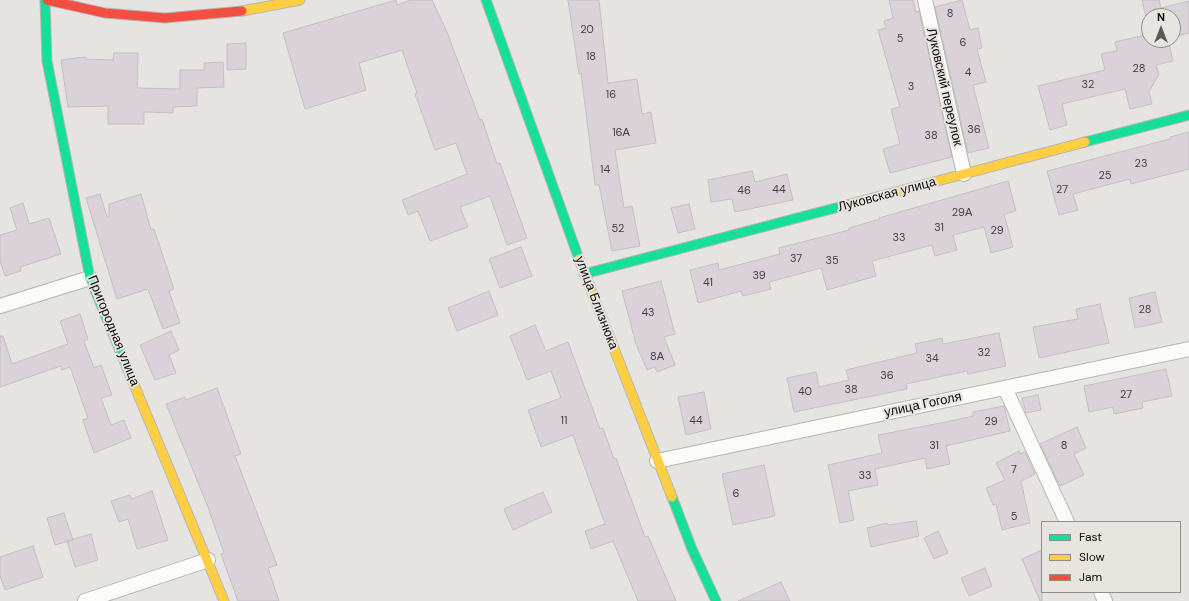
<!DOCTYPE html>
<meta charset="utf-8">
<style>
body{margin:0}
#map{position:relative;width:1189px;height:601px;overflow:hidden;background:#e6e4e1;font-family:"DM Sans",sans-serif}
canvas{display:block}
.legend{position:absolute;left:1041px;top:521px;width:140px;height:72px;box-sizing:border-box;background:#e8e4df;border:1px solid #908e8a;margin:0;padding:5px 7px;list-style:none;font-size:12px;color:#0d0c0a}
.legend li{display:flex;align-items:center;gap:8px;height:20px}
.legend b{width:20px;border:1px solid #908e8a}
.north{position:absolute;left:1141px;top:8px;width:40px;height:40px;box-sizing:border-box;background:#e8e4df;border:1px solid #908e8a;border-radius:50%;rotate:0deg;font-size:11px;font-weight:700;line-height:16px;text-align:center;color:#0d0c0a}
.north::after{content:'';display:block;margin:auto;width:14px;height:18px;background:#595855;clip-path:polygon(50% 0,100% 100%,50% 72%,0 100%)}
</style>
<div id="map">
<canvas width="1189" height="601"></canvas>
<ul class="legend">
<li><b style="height:5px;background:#16e098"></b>Fast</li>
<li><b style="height:5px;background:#ffcf43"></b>Slow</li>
<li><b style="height:5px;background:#f24e42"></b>Jam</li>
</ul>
<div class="north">N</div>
</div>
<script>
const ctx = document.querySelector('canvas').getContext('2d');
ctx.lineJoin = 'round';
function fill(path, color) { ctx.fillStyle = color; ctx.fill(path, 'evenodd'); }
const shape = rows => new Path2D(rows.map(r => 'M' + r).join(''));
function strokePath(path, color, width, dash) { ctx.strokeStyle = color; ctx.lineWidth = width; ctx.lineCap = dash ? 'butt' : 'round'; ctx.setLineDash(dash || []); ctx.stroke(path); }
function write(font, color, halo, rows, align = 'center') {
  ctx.font = font + ' "DM Sans",sans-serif'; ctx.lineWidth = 4; ctx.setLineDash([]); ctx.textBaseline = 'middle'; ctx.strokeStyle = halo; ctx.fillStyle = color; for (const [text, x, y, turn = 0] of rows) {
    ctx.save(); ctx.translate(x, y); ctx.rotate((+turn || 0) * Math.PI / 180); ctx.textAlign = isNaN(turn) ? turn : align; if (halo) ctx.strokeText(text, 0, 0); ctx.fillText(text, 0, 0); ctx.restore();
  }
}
const building = shape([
 [396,0,397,5,411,0,432,0,447,32,480,120,482,119,497,164,500,163,527,238,507,245,490,196,460,207,468,227,430,241,418,211,408,215,402,200,467,174,456,143,435,150,415,94,417,93,402,50,359,63,366,90,305,109,283,33,396,0],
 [568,0,599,0,608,83,637,79,642,114,651,112,656,143,615,150,624,208,632,206,640,246,612,251,599,185,595,185,581,73,579,74,568,0],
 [889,0,913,0,916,12,919,11,952,157,890,173,883,149,900,144,891,109,900,107,878,30,886,28,884,21,893,18,889,0],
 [962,0,970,30,978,28,982,48,977,49,986,82,973,85,989,148,968,153,935,7,962,0],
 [1142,0,1159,0,1161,8,1189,1,1189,33,1173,37,1173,16,1149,16,1149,30,1142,0],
 [1149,34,1149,40,1168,40,1173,61,1156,65,1159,74,1149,92,1152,104,1130,109,1125,89,1062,104,1067,125,1050,130,1038,86,1105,70,1101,54,1117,51,1115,42,1149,34],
 [246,43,246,69,227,70,227,44,246,43],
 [114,53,138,53,137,88,180,89,180,70,204,70,204,63,223,62,224,87,197,88,197,106,173,107,173,113,144,112,144,124,108,124,108,106,68,107,61,60,85,57,85,59,113,60,114,53],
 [1189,132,1189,169,1131,184,1130,179,1073,194,1078,210,1059,215,1047,171,1170,139,1170,137,1189,132],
 [752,171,755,182,787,174,793,200,735,212,732,199,711,202,708,180,752,171],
 [1008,181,1016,211,1004,214,1013,247,991,253,984,227,953,235,957,250,935,256,932,245,872,261,876,276,827,290,821,268,769,282,771,289,743,296,741,291,698,303,690,270,718,263,719,270,780,254,779,248,849,230,849,228,880,219,879,218,1008,181],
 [100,194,107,217,109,217,109,204,141,194,151,230,154,229,174,289,169,291,180,323,163,329,148,289,117,299,86,198,100,194],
 [23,203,29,224,49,218,61,254,20,267,21,271,5,276,0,261,0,235,17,230,10,208,23,203],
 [689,204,695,229,678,233,671,208,689,204],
 [521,247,532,276,500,288,489,259,521,247],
 [661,281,675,334,664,337,675,365,657,372,655,367,647,370,636,344,622,291,661,281],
 [489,291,498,315,457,331,448,308,489,291],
 [1155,292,1162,322,1135,328,1129,298,1155,292],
 [1100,304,1109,343,1039,358,1033,327,1078,319,1076,309,1100,304],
 [80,314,88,339,84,341,94,368,101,365,112,395,101,398,111,425,124,420,131,438,94,453,83,420,88,418,70,367,62,370,61,366,0,387,0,336,3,336,12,364,68,344,60,321,80,314],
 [535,325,546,351,568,342,600,429,603,428,614,459,616,458,645,537,648,536,676,601,638,601,613,541,591,549,585,531,605,524,573,435,541,447,528,410,561,398,551,371,527,380,510,336,535,325],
 [171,331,179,350,169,355,176,373,155,380,140,345,171,331],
 [999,333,1006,366,968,374,967,371,906,384,907,389,794,412,787,378,816,372,819,387,849,380,846,370,917,353,915,344,942,338,943,344,999,333],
 [1166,369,1172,396,1142,402,1143,408,1114,414,1113,407,1089,412,1084,386,1166,369],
 [217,388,241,454,235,456,277,565,268,568,279,601,238,601,221,554,224,553,208,507,166,404,185,397,186,400,217,388],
 [704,392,711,429,686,435,678,397,704,392],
 [1038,395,1041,410,1026,413,1022,398,1038,395],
 [1004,406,1010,431,946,446,950,464,927,469,925,458,875,469,878,485,848,491,854,520,840,523,828,465,882,453,878,435,946,422,973,416,973,412,1004,406],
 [1077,427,1086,448,1074,454,1084,475,1060,486,1040,444,1077,427],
 [1019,451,1020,454,1025,452,1035,474,1021,481,1030,523,1002,530,996,504,993,505,986,488,1005,480,996,463,1019,451],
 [764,465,775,516,733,525,722,474,764,465],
 [152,491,168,540,137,549,128,519,119,522,111,501,130,495,132,499,152,491],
 [543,492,552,512,513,530,504,509,543,492],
 [64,513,73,540,55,545,47,518,64,513],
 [916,521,919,536,871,547,867,528,887,523,888,525,916,521],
 [938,531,948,553,934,559,924,538,938,531],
 [91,534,98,560,75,567,67,541,91,534],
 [33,546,43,577,5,590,0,576,0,557,33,546],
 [1042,550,1042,601,1040,601,1022,559,1042,550],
 [985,568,992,586,969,596,961,578,985,568],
 [781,582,790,601,738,601,781,582]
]);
fill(building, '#dad1d9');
strokePath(building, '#c1c0bf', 1);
const street = shape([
 [925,0,964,174],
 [0,306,90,278],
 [1005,388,1067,522],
 [657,461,1189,349],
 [1101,592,1105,601],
 [85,601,208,560]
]);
const fast = shape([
 [45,0,47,61,90,278,128,370],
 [486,0,579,259],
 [1085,142,1189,115],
 [584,274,858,202],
 [672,497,692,549,716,601]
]);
const slow = shape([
 [242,11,300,0],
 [858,202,1085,142],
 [579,259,672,497],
 [128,370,224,601]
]);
const jam = shape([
 [47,0,105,13,165,18,242,11]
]);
strokePath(street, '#b6b5b3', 16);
strokePath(fast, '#b6b5b3', 11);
strokePath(slow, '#b6b5b3', 11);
strokePath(jam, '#b6b5b3', 11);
strokePath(street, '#fbfbfa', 14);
strokePath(fast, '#16e098', 9);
strokePath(slow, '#ffcf43', 9);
strokePath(jam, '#f24e42', 9);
write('11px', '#413e3f', null, [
 ["8",950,14],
 ["20",587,30],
 ["5",900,39],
 ["6",963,43],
 ["18",591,57],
 ["28",1139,69],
 ["4",968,73],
 ["32",1088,85],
 ["3",911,87],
 ["16",611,95],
 ["36",974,130],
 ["16А",621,133],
 ["38",931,136],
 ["23",1141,164],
 ["14",605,170],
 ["25",1105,176],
 ["44",779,190],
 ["27",1062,190],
 ["46",744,191],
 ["29А",962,213],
 ["31",939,228],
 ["52",618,229],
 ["29",997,231],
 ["33",899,238],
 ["37",796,259],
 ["35",832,261],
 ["39",759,276],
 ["41",708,283],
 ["28",1145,310],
 ["43",648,313],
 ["32",984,353],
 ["8А",657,357],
 ["34",932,359],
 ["36",887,376],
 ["38",851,390],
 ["40",805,392],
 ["27",1126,395],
 ["11",564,421],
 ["44",696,421],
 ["29",991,422],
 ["31",934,446],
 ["8",1064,446],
 ["7",1014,470],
 ["33",865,476],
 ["6",736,494],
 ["5",1014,517]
]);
write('13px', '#0d0c0a', '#e8e4df', [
 ["Луковский переулок",944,87,77],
 ["Луковская улица",887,195,-15],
 ["улица Близнюка",596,303,69],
 ["Пригородная улица",113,331,68],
 ["улица Гоголя",923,405,-12]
]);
</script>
